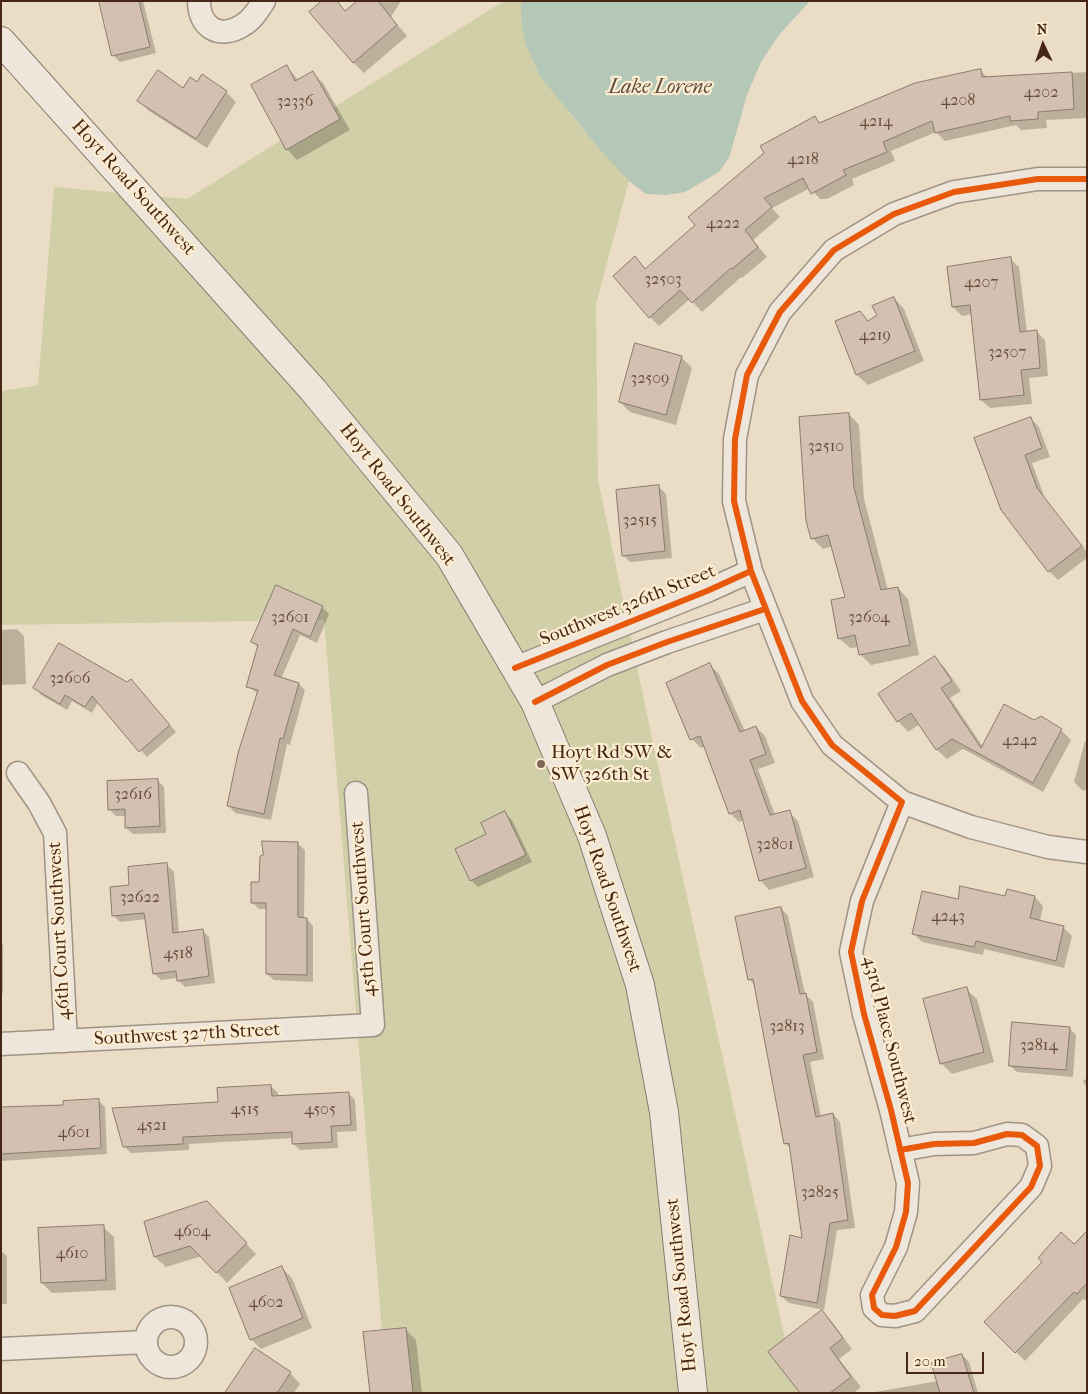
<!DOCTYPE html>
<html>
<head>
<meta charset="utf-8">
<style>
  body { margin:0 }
  #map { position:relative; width:1088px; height:1394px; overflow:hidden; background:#ebddc5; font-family:"IM FELL French Canon",serif }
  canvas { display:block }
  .frame { position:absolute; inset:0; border:2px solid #452617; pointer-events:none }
  .north { position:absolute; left:1018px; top:20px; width:50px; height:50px; -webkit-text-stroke:4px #fcecd0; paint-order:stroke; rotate:357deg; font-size:14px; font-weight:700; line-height:20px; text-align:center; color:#452617 }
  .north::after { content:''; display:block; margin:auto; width:18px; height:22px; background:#452617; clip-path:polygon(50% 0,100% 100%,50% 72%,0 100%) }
  .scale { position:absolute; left:906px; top:1352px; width:78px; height:22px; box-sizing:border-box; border:2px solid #452617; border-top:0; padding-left:6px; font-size:15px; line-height:18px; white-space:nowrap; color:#452617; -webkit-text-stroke:4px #fcecd0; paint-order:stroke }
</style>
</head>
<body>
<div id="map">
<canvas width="1088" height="1394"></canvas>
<div class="frame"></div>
<div class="north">N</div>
<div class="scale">20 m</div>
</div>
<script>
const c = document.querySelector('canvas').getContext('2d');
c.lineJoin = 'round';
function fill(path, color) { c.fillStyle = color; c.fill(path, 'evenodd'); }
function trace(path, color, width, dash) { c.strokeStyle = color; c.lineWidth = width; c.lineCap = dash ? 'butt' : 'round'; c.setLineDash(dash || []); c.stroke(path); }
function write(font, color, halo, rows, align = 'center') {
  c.font = font + ' "IM FELL French Canon",serif'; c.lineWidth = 4.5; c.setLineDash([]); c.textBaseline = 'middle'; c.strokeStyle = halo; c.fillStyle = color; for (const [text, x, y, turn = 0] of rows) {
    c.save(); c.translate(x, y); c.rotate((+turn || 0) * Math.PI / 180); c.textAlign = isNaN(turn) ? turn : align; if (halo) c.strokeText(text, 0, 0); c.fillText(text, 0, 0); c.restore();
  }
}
fill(new Path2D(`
  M504 1H522L569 113 629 181 596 304 598 480 655 752 797 1393H387L324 620 1 625V391L38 385 54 187 187 199Z`), '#d1cfa8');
fill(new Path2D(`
  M521 1H810L779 35 761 62 747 95 729 158 719 172 685 192 666 195 646 194 629 181 601 151 540 76 526 45 522 27Z`), '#b5c7b6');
fill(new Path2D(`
  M100 1H143L156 53 120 62 113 55Z
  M336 1 346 12 359 1H401L391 17 407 36 364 73 353 62Z
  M287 67 299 81 313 73 323 83 350 130 297 160 287 149Z
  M980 70 988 78 1087 72V118L1046 120 1047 128 1021 130 1016 125 945 141 936 132 891 151 895 161 852 179 854 185 827 199H820L810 188 772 208 780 217 753 240 767 257 742 278 741 277 702 312 690 299 659 326 650 317 635 258 646 270 815 118 821 124Z
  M197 83 226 92 236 102 207 148 149 111 139 101 184 90Z
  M1010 259 1019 267 1027 332 1036 331 1045 340 1048 376 1029 378 1032 404 990 408 981 400 972 314 962 316 953 307Z
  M894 298 904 309 924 361 868 385 857 375 837 322 860 313 869 322 879 315Z
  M681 357 692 368 676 425 630 412 620 402Z
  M849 414 859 425 864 499 888 590 898 588 908 599 919 655 871 665 860 654 859 647 850 648 839 638 847 598 833 546 823 549 812 538Z
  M1030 418 1039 427 1050 457 1032 463 1045 499 1087 552V558L1058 580 1049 571 1002 510Z
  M659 487 666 494 672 558 630 562 623 555Z
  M322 607 329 614 317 643 300 635 281 679 299 684 305 690 290 745 287 744 271 820 235 813 229 806 258 694 248 686 259 648 253 642Z
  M17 629 24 636 26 684 1 685V630Z
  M935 658 945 668 961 691 950 698 983 747 1034 721 1061 730 1071 740 1043 792 963 749 947 759 936 749 920 724 908 732 898 721 880 694Z
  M710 665 719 674 745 731 756 727 765 736 775 763 758 769 775 815 789 812 798 821 814 877 769 890 760 880 744 820 739 822 730 813 705 746 701 748 692 739Z
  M127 684 137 687 176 732 147 757 98 702 92 713 72 701 67 710 41 695 35 688Z
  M1085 741H1087V791L1082 790 1074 782Z
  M157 780 164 787 166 833 133 834 126 828V816H116L109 809Z
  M505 813 512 820 532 862 478 887 471 880 457 850 488 835Z
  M298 844 305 850 304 919H307L313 926V982L274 980 267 974V909H259L252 902 260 883Z
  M167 865 174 872 179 933 202 930 209 937 215 983 185 987 178 980V978L161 980 154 973 146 919 120 922 113 915Z
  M1035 897 1043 906 1040 921 1063 927 1072 936 1064 968 984 949 983 955 922 942 914 934 959 901Z
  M781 908 788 916 805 994 813 1002 824 1059 810 1062 821 1117 833 1114 840 1122 855 1228 837 1230 824 1310 789 1303 781 1296 804 1239 791 1149 785 1143 755 985 749 979Z
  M1 944 3 945V993H1Z
  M966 989 977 999 994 1062 952 1074 941 1063Z
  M1069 1028 1076 1035 1073 1077 1017 1072 1010 1066Z
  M1087 1078V1088L1083 1081Z
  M271 1086 278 1093V1097L349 1094 355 1100 357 1131 337 1132 338 1148 300 1150 294 1144 293 1138 189 1144V1150L131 1153 124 1146 219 1103Z
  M98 1100 105 1107 107 1154 1 1161V1108L64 1106Z
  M217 1213 256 1254 227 1283 202 1256 166 1267 155 1257Z
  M103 1227 114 1237 116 1290 52 1293 42 1283Z
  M1087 1233V1301L1083 1299 1025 1361 986 1322 1074 1246Z
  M1 1251 7 1256V1304H1Z
  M281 1267 292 1278 312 1328 261 1349 251 1339Z
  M822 1312 832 1322 852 1349 839 1359 861 1387 854 1393H801Z
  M405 1329 416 1340 422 1393H371Z
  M962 1355 969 1362 978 1393H870L938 1381Z
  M290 1373 300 1384 294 1393H226Z`), '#0003');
const building = new Path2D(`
  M99 1H139L150 47 112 56Z
  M322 1H337L345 11 357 1H378L397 25 353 63 309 12Z
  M287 65 295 81 313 71 340 119 286 150 251 85Z
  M981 69 982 77 1072 72 1074 109 1038 112V119L1010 121V116L935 133 932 121 883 142 887 152 843 170 846 175 811 194 803 178 764 198 772 207 745 230 758 247 732 269 731 268 692 303 680 290 649 318 613 276 635 256 645 269 695 225 688 217 764 153 760 146 815 116 819 123 915 83Z
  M158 70 183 88 190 77 197 82 202 74 227 91 196 139 137 101Z
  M1011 257 1020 332 1037 330 1040 368 1021 370 1024 395 980 400 970 305 952 307 947 267Z
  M894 297 915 351 856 375 835 321 860 311 868 321 877 315 872 306Z
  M635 343 682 356 666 415 619 402Z
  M849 413 854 488 881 590 898 587 910 645 859 655 855 635 838 639 831 600 845 597 828 535 811 539 806 521 799 417Z
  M1031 417 1042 448 1025 455 1037 488 1082 546 1048 572 1001 510 974 438Z
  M659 485 665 551 622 556 616 490Z
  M276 585 323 606 310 637 293 629 274 675 299 683 283 739 280 738 264 814 227 806 238 753 258 690 246 687 258 645 251 642Z
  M59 643 127 682 131 679 170 725 139 752 92 696 85 707 65 695 60 704 33 688Z
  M935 656 952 681 941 688 981 748 1004 704 1034 720 1041 716 1062 729 1033 783 952 739 936 750 911 713 897 722 878 694Z
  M710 663 740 732 756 726 766 754 750 760 770 815 790 810 806 868 759 881 740 810 729 814 700 736 690 740 666 683Z
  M158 779 160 826 125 828V809L108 810 107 781Z
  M505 811 526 855 470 881 455 849 486 834 481 823Z
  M262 841 298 842V917L307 918V975L266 974V903H251V882H259L260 856 263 855Z
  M167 863 173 933 203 929 209 976 177 981 176 971 153 974 144 913 112 916 110 887 129 885 128 867Z
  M960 886 1005 896 1007 889 1035 896 1030 918 1064 926 1056 961 976 941 974 947 912 934 922 891 958 899Z
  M781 907 800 994 806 993 817 1052 803 1055 816 1117 833 1113 848 1220 830 1223 817 1303 780 1296 790 1235 802 1238 789 1143 784 1144 753 979 748 980 735 917Z
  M967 987 984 1052 940 1064 923 999Z
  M1012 1022 1070 1027 1066 1070 1009 1066Z
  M271 1085 272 1096 349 1092 351 1125 331 1126 332 1142 292 1144V1132L183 1137V1144L123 1147 112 1108 218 1102 217 1088Z
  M99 1099 101 1148 1 1154V1107L63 1105V1101Z
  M207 1201 247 1243 216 1273 190 1246 154 1257 144 1222Z
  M104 1225 106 1280 41 1283 38 1228Z
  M1087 1231V1283L1077 1294 1074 1292 1015 1353 984 1322 1042 1262 1038 1258 1061 1232 1074 1244Z
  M282 1266 303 1318 250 1340 229 1288Z
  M822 1310 843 1338 830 1348 851 1377 830 1393H800L768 1352Z
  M406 1328 413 1393H370L363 1332Z
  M255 1348 291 1372 277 1393H225Z
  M962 1354 974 1393H940L931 1363Z`);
fill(building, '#d3c0b0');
trace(building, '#877b6e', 1);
const minor = new Path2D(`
  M199 1C199 28 220 40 243 25 252 20 258 10 264 1
  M515 668 707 591 751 571
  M535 702 607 665 667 642 765 609
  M18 773 39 803 55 833 66 1041
  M902 802 971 827 1048 847 1087 852
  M1 1044 373 1025 356 793
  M900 1150 934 1144 974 1143 1007 1134 1022 1135 1037 1146 1040 1166 1031 1187 915 1311 895 1316 882 1315 874 1308 872 1295 896 1247 906 1212 908 1183 891 1110 864 1014 851 952 862 901 902 802 832 745 802 701 751 571 734 501 735 439 747 375 780 312 834 250 894 214 954 192 1038 179H1087
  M146 1342a25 25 0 1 1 50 0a25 25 0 1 1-50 0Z
  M1 1349 146 1342`);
const secondary = new Path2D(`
  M1 41 313 390 449 555 535 702 592 836 640 985 664 1112 693 1393`);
trace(minor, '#9f9385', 25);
trace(secondary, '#877b6e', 30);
trace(minor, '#eee6da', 22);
trace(secondary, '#eee6da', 28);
trace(new Path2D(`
  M515 668 707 591 751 571
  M535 702 607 665 667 642 765 609
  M900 1150 934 1144 974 1143 1007 1134 1022 1135 1037 1146 1040 1166 1031 1187 915 1311 895 1316 882 1315 874 1308 872 1295 896 1247 906 1212 908 1183 891 1110 864 1014 851 952 862 901 902 802 832 745 802 701 751 571 734 501 735 439 747 375 780 312 834 250 894 214 954 192 1038 179H1087`), '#e8590c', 6);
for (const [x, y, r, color] of [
  [541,764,5,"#7f6654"]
]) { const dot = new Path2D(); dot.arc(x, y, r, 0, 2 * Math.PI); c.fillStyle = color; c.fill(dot); trace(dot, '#fcecd0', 2); }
write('16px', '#684c3d', null, [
  ["4202",1041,93],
  ["4208",958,101],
  ["32336",295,102],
  ["4214",876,122],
  ["4218",803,160],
  ["4222",723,224],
  ["32503",663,280],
  ["4207",981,283],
  ["4219",875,336],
  ["32507",1007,353],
  ["32509",650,379],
  ["32510",826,447],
  ["32515",640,521],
  ["32601",290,618],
  ["32604",869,618],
  ["32606",70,679],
  ["4242",1020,741],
  ["32616",133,795],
  ["32801",775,845],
  ["32622",140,898],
  ["4243",948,917],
  ["4518",178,954],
  ["32813",787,1027],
  ["32814",1039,1046],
  ["4515",245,1110],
  ["4505",320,1110],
  ["4521",152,1126],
  ["4601",74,1133],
  ["32825",820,1193],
  ["4604",192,1232],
  ["4610",72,1254],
  ["4602",266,1303]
]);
write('19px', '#452617', '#fcecd0', [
  ["Hoyt Road Southwest",133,188,48],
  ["Hoyt Road Southwest",397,495,52],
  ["Southwest 326th Street",628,606,-22],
  ["Hoyt Road Southwest",607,889,71],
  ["45th Court Southwest",364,909,-94],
  ["46th Court Southwest",60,931,-93],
  ["Southwest 327th Street",187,1035,-3],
  ["43rd Place Southwest",889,1040,76],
  ["Hoyt Road Southwest",682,1285,-96]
]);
write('19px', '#452617', '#fcecd0', [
  ["Hoyt Rd SW &",551,753],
  ["SW 326th St",551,775]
], 'left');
write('italic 20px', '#5b4c3d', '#fcecd0', [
  ["Lake Lorene",660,88]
]);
</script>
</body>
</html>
